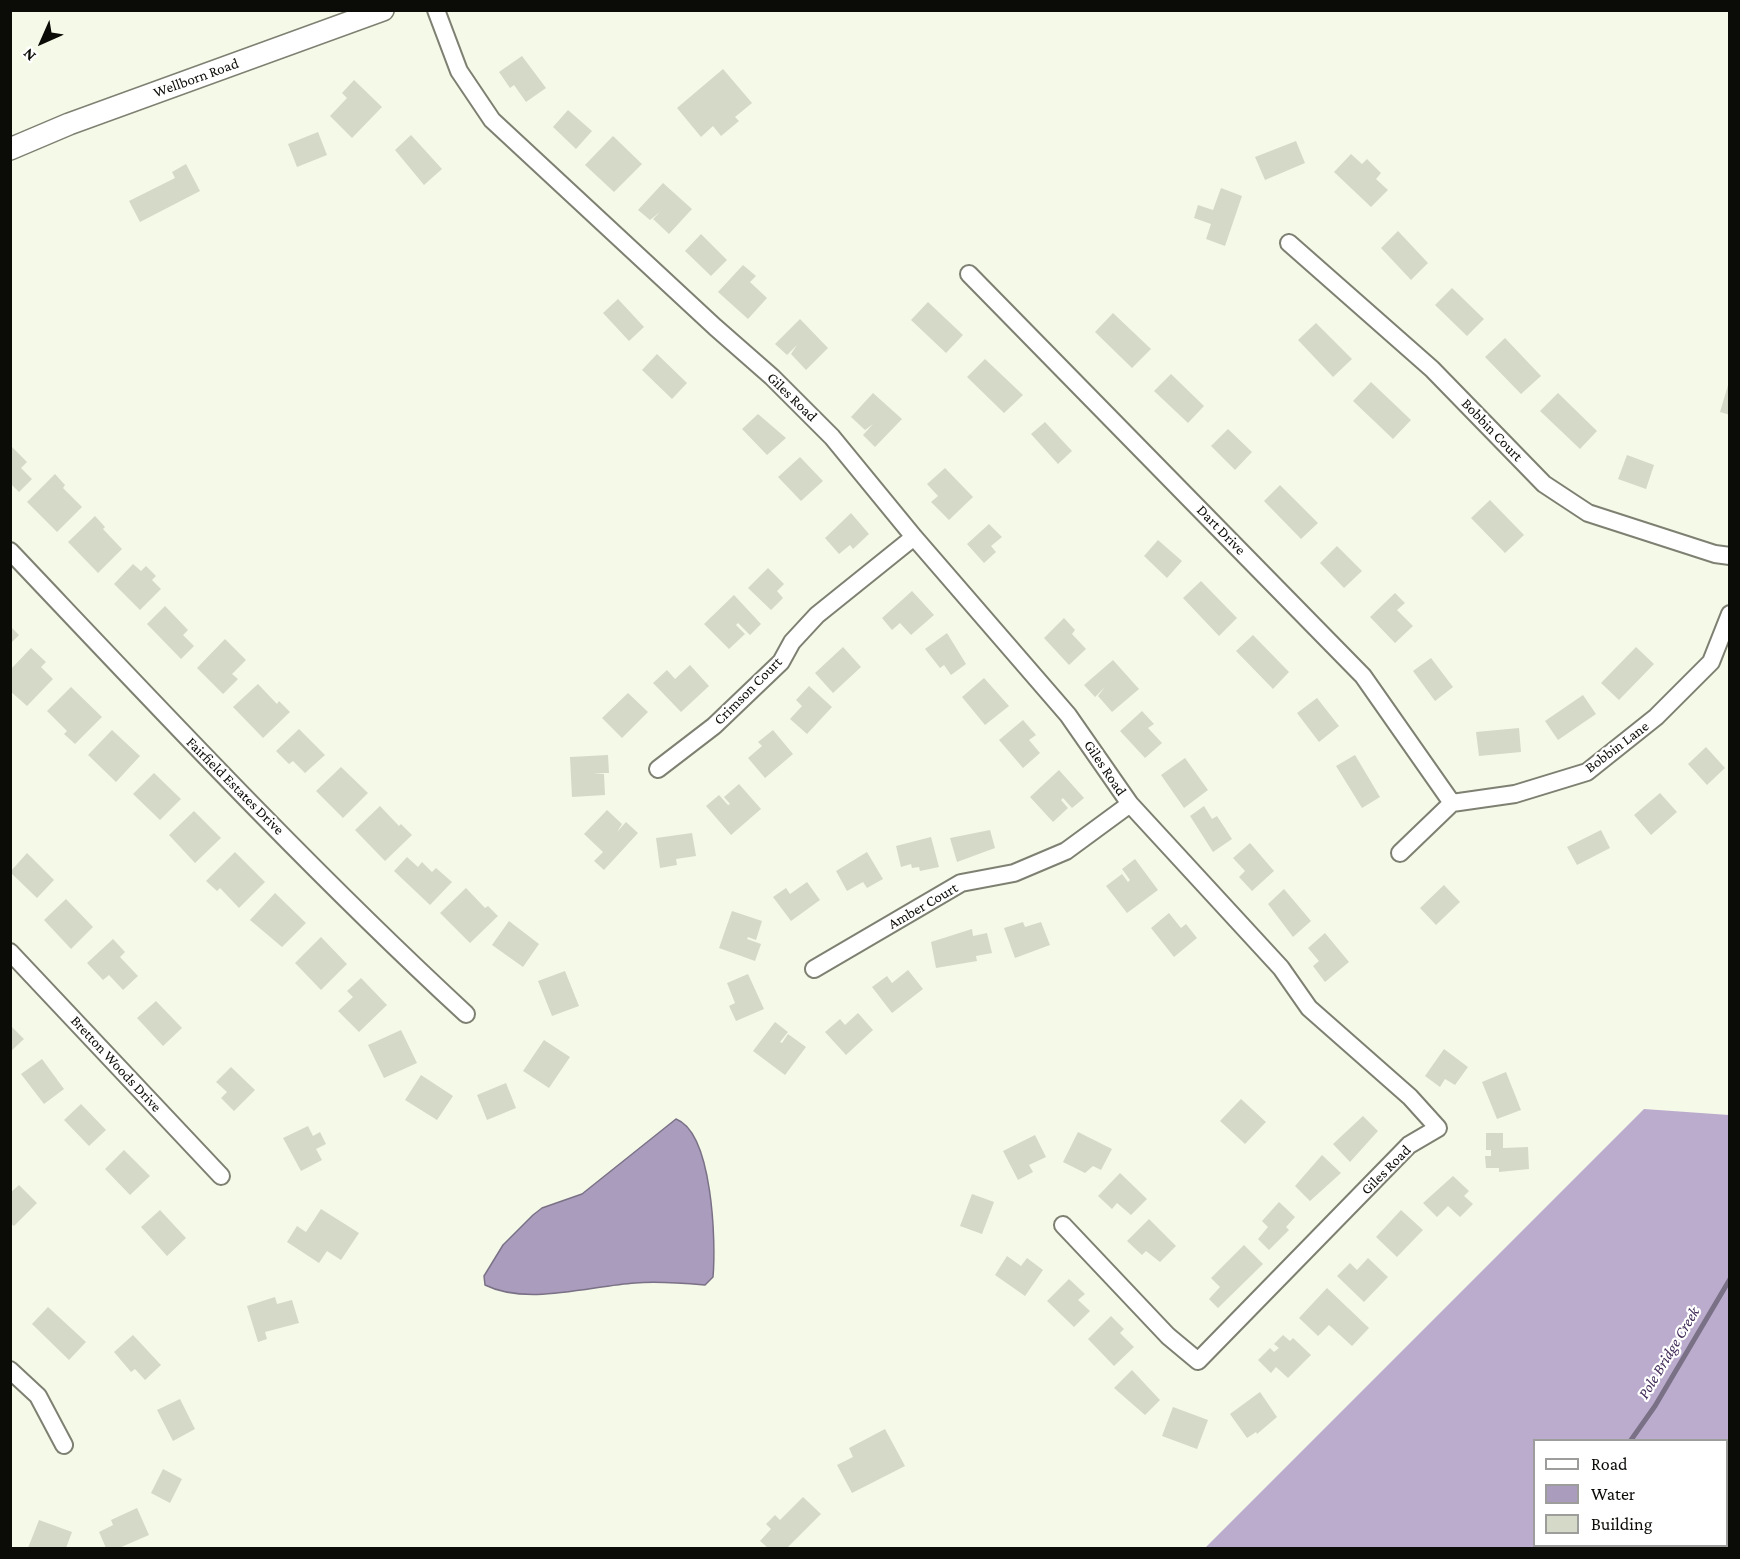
<!DOCTYPE html>
<html>
<head>
<meta charset="utf-8">
<style>
  body { margin:0 }
  #map { position:relative; width:1740px; height:1559px; overflow:hidden; background:#f5f9e8; font-family:"Crimson Pro",serif }
  canvas { display:block }
  .frame { position:absolute; inset:0; border:12px solid #0b0c07; pointer-events:none }
  .legend { position:absolute; left:1533px; top:1439px; width:195px; height:108px; box-sizing:border-box; background:#fff; border:2px solid #9d9e9c; margin:0; padding:8px 10px; list-style:none; font-size:18px; color:#0b0c07 }
  .legend li { display:flex; align-items:center; gap:12px; height:30px }
  .legend b { width:30px; border:2px solid #9d9e9c }
  .north { position:absolute; left:12px; top:12px; width:60px; height:60px; -webkit-text-stroke:4px #fff; paint-order:stroke; rotate:225deg; font-size:16px; font-weight:700; line-height:24px; text-align:center; color:#0b0c07 }
  .north::after { content:''; display:block; margin:auto; width:21px; height:27px; background:#0b0c07; clip-path:polygon(50% 0,100% 100%,50% 72%,0 100%) }
</style>
</head>
<body>
<div id="map">
<canvas width="1740" height="1559"></canvas>
<div class="frame"></div>
<ul class="legend">
<li><b style="height:8px;background:#fff"></b>Road</li>
<li><b style="height:16px;background:#aa9cbd"></b>Water</li>
<li><b style="height:16px;background:#d5d9c8"></b>Building</li>
</ul>
<div class="north">N</div>
</div>
<script>
const c = document.querySelector('canvas').getContext('2d');
c.lineJoin = 'round';
function fill(path, color) { c.fillStyle = color; c.fill(path, 'evenodd'); }
function trace(path, color, width, dash) { c.strokeStyle = color; c.lineWidth = width; c.lineCap = dash ? 'butt' : 'round'; c.setLineDash(dash || []); c.stroke(path); }
function write(font, color, halo, rows, align = 'center') {
  c.font = font + ' "Crimson Pro",serif'; c.lineWidth = 4.5; c.setLineDash([]); c.textBaseline = 'middle'; c.strokeStyle = halo; c.fillStyle = color; for (const [text, x, y, turn = 0] of rows) {
    c.save(); c.translate(x, y); c.rotate((+turn || 0) * Math.PI / 180); c.textAlign = isNaN(turn) ? turn : align; if (halo) c.strokeText(text, 0, 0); c.fillText(text, 0, 0); c.restore();
  }
}
fill(new Path2D(`
  M1644 1109 1729 1115V1548H1205ZM1534 1440H1726V1546H1534Z`), '#bbacce');
const water = new Path2D(`
  M676 1119C713 1133 716 1243 713 1277L705 1285C682 1283 658 1281 635 1283 590 1286 527 1306 485 1285L484 1276 503 1245 533 1215 542 1208 582 1194Z`);
fill(water, '#aa9cbd');
trace(water, '#7a7186', 1.5);
trace(new Path2D(`
  M1631 1440 1655 1406 1730 1279
  M1561 1548 1562 1546`), '#7a7186', 5);
fill(new Path2D(`
  M522 56 546 88 526 102 514 85 510 88 499 72Z
  M723 69 752 103 735 117 739 121 721 136 713 126 701 137 677 108Z
  M354 80 382 107 352 138 330 116 347 98 342 93Z
  M568 110 592 131 576 149 553 127Z
  M318 132 327 155 297 167 288 144Z
  M411 135 442 169 424 185 395 150Z
  M613 136 642 164 614 192 585 165Z
  M1296 141 1305 163 1265 180 1255 157Z
  M1351 154 1362 164 1367 159 1381 173 1376 179 1388 190 1371 207 1334 172Z
  M186 164 200 191 140 222 129 201 175 178 172 172Z
  M663 183 692 209 669 234 653 219 660 212 650 220 638 210Z
  M1221 188 1242 196 1225 246 1206 239 1211 224 1194 218 1198 205 1213 210Z
  M1398 231 1428 263 1411 280 1381 248Z
  M701 234 727 260 711 276 685 251Z
  M743 265 756 276 750 282 767 298 748 319 718 292Z
  M1452 288 1484 319 1467 336 1435 305Z
  M618 299 644 327 629 341 603 313Z
  M928 302 963 335 946 353 911 320Z
  M1113 313 1151 349 1132 368 1095 332Z
  M800 319 828 348 806 370 791 354 797 345 787 355 775 344Z
  M1316 323 1352 359 1333 377 1298 340Z
  M1505 338 1541 376 1521 394 1485 357Z
  M657 354 687 383 672 399 642 370Z
  M985 359 1023 395 1004 413 967 377Z
  M1171 374 1204 406 1188 423 1154 391Z
  M1371 382 1411 420 1393 439 1353 401Z
  M1729 382H1730V415L1720 412Z
  M873 393 902 419 875 447 863 435 873 424 865 430 851 417Z
  M1558 393 1597 431 1580 449 1540 411Z
  M758 414 786 438 767 455 742 429Z
  M1045 422 1072 451 1058 464 1031 434Z
  M1228 429 1252 452 1235 470 1211 446Z
  M10 445 27 462 21 468 32 479 19 492 10 483Z
  M1627 455 1654 465 1646 489 1618 479Z
  M800 457 823 481 801 501 778 477Z
  M945 468 973 497 949 520 931 502 938 496 927 484Z
  M55 474 65 485 63 488 82 507 57 532 27 502Z
  M1280 485 1318 523 1301 539 1264 501Z
  M1490 500 1524 535 1505 553 1471 518Z
  M851 513 869 534 853 549 850 545 839 554 825 538Z
  M95 516 105 527 103 529 122 549 98 573 68 542Z
  M989 524 1002 537 991 546 996 552 984 563 967 544Z
  M1158 540 1182 561 1167 578 1144 556Z
  M1337 546 1362 571 1344 588 1320 563Z
  M133 564 141 571 146 566 156 576 152 580 161 589 140 610 114 584Z
  M768 568 784 584 777 591 783 598 771 610 748 588Z
  M1201 581 1237 618 1219 636 1183 598Z
  M912 591 934 615 911 635 900 623 892 630 882 618Z
  M1395 593 1405 603 1397 610 1413 626 1395 643 1370 617Z
  M734 595 761 624 750 635 738 623 736 625 745 634 729 649 704 624Z
  M165 606 188 630 183 635 194 646 181 659 147 624Z
  M1064 618 1075 630 1072 634 1086 649 1069 665 1044 638Z
  M10 626 19 635 10 644Z
  M947 633 966 664 951 675 944 665 940 668 925 649Z
  M1253 635 1289 672 1273 689 1236 651Z
  M225 639 246 660 232 674 238 679 223 694 197 668Z
  M843 647 861 667 833 693 815 673Z
  M1636 647 1654 664 1619 700 1601 683Z
  M31 648 46 662 41 667 53 679 27 706 10 691V670Z
  M1431 658 1453 687 1435 701 1413 671Z
  M1113 660 1139 689 1112 712 1098 696 1105 687 1095 697 1084 685Z
  M690 665 709 686 681 712 653 683 667 670 675 679Z
  M984 678 1009 706 985 725 962 697Z
  M258 684 277 704 279 701 290 712 263 738 233 707Z
  M809 686 832 707 807 734 790 719 802 706 796 700Z
  M71 687 102 717 75 744 64 734 67 731 47 711Z
  M628 693 648 712 622 738 602 718Z
  M1583 695 1596 714 1558 740 1545 721Z
  M1317 698 1339 726 1319 742 1297 713Z
  M1142 711 1154 724 1148 728 1162 743 1145 758 1120 731Z
  M1023 720 1036 735 1029 740 1040 753 1023 768 999 740Z
  M1519 728 1521 752 1479 756 1476 732Z
  M299 729 325 755 305 773 293 761 289 764 276 751Z
  M112 730 140 756 116 782 88 755Z
  M773 730 793 754 765 778 748 758 762 746 758 742Z
  M1706 747 1725 768 1707 785 1688 764Z
  M608 755 609 773H593L604 774 605 795 572 797 570 757Z
  M1355 755 1380 797 1362 808 1336 766Z
  M1185 758 1208 790 1184 808 1161 775Z
  M341 767 368 793 343 818 316 791Z
  M1059 770 1084 798 1072 808 1063 798 1061 800 1068 808 1053 822 1030 797Z
  M154 773 181 799 160 820 133 794Z
  M739 784 761 809 731 835 706 806 719 795 728 805 730 804 724 797Z
  M1660 793 1677 812 1651 835 1634 815Z
  M380 806 399 826 401 824 412 835 385 861 355 830Z
  M1204 806 1212 819 1217 816 1232 839 1213 852 1190 816Z
  M607 810 622 824 617 832 626 822 638 833 604 870 594 861 603 852 584 834Z
  M194 811 221 838 195 863 169 835Z
  M990 830 995 848 957 862 950 838Z
  M1601 830 1610 848 1577 865 1567 847Z
  M692 833 696 856 676 859 677 865 660 868 656 838Z
  M931 837 939 867 920 871 919 867 912 868 911 864 901 867 896 846Z
  M1250 843 1274 871 1252 891 1239 877 1245 871 1233 858Z
  M235 852 265 882 239 908 220 888 217 891 206 881Z
  M867 852 883 879 867 888 863 882 847 891 836 871Z
  M27 853 54 880 37 898 10 872Z
  M407 857 418 867 422 862 432 872 436 868 452 882 430 905 394 871Z
  M1135 859 1158 890 1127 913 1106 886 1122 874 1128 882 1130 880 1122 869Z
  M807 882 820 900 791 921 773 897 786 888 790 894Z
  M1444 885 1460 902 1436 925 1420 908Z
  M466 888 485 908 488 906 498 916 470 943 440 913Z
  M1284 889 1311 921 1293 937 1268 904Z
  M275 893 306 923 282 947 250 920Z
  M66 899 93 927 71 949 44 920Z
  M732 911 762 921 756 940 748 937 747 939 761 944 755 961 719 948Z
  M1169 913 1181 928 1186 924 1197 938 1174 957 1151 928Z
  M509 921 539 944 523 967 492 945Z
  M1023 922 1025 927 1041 922 1050 945 1015 958 1004 928Z
  M972 929 973 936 987 933 992 953 976 956 977 961 936 968 931 942Z
  M1325 933 1349 962 1325 982 1313 966 1319 961 1308 948Z
  M321 937 347 964 321 990 295 963Z
  M113 939 125 952 120 957 138 976 123 990 109 975 103 980 87 963Z
  M908 970 923 989 892 1013 872 987 887 976 892 983Z
  M565 971 579 1006 552 1016 538 981Z
  M748 974 764 1009 736 1021 729 1006 735 1003 727 983Z
  M361 978 387 1005 359 1032 338 1011 353 997 347 991Z
  M156 1001 182 1028 163 1046 137 1018Z
  M858 1013 873 1030 846 1055 825 1032 840 1019 845 1025Z
  M775 1022 788 1032 780 1042 782 1043 788 1034 806 1047 785 1075 753 1051Z
  M10 1025 24 1039 10 1052Z
  M401 1030 417 1063 384 1078 368 1045Z
  M544 1040 570 1057 549 1088 523 1071Z
  M1444 1049 1468 1067 1455 1085 1445 1079 1440 1087 1425 1076Z
  M42 1059 64 1089 44 1104 21 1074Z
  M231 1067 255 1090 234 1111 221 1098 227 1092 216 1082Z
  M1506 1072 1521 1110 1497 1119 1482 1082Z
  M421 1075 453 1096 437 1120 405 1100Z
  M506 1083 516 1108 487 1120 477 1095Z
  M1241 1099 1266 1122 1245 1144 1220 1121Z
  M81 1104 106 1130 89 1146 64 1120Z
  M1363 1116 1378 1131 1350 1162 1333 1144Z
  M308 1126 313 1136 320 1132 326 1144 316 1149 322 1160 301 1171 283 1138Z
  M1078 1132 1112 1149 1101 1170 1093 1166 1085 1173 1063 1162Z
  M1486 1133H1503V1148L1528 1147 1529 1169 1499 1172V1168H1486L1485 1156H1491V1150H1486Z
  M1035 1135 1046 1157 1029 1165 1033 1172 1018 1180 1003 1151Z
  M124 1150 150 1176 130 1195 105 1169Z
  M1322 1155 1341 1173 1310 1201 1295 1186Z
  M1120 1173 1147 1199 1131 1215 1117 1203 1112 1209 1098 1196Z
  M1453 1176 1469 1191 1464 1196 1473 1204 1460 1217 1448 1206 1437 1217 1423 1203Z
  M19 1185 37 1203 14 1226 10 1223V1193Z
  M972 1194 994 1202 982 1234 960 1226Z
  M1279 1202 1295 1217 1286 1227 1289 1230 1269 1250 1258 1239 1268 1227 1262 1221Z
  M321 1209 359 1233 341 1260 327 1251 319 1263 287 1242 297 1226 306 1232Z
  M160 1210 186 1238 167 1256 141 1227Z
  M1401 1210 1423 1230 1397 1257 1376 1237Z
  M1149 1219 1176 1246 1160 1262 1146 1251 1142 1255 1127 1241Z
  M1244 1245 1263 1264 1218 1308 1209 1299 1220 1287 1211 1278Z
  M1007 1256 1021 1266 1027 1258 1043 1270 1025 1296 995 1275Z
  M1368 1258 1388 1277 1364 1302 1337 1276 1350 1263 1357 1270Z
  M1069 1279 1085 1294 1078 1300 1090 1311 1074 1327 1047 1301Z
  M1327 1288 1369 1328 1352 1346 1329 1325 1318 1336 1299 1318Z
  M275 1297 277 1304 292 1300 299 1323 265 1332 267 1339 258 1342 247 1306Z
  M48 1307 86 1342 69 1360 32 1324Z
  M1111 1316 1124 1329 1120 1333 1134 1347 1114 1366 1088 1339Z
  M133 1335 161 1365 145 1380 135 1369 131 1372 114 1352Z
  M1283 1335 1290 1341 1293 1338 1311 1355 1288 1378 1276 1367 1271 1373 1258 1360 1270 1348 1274 1352 1279 1348 1274 1344Z
  M1132 1370 1160 1400 1145 1415 1114 1388Z
  M1260 1392 1277 1417 1257 1434 1256 1432 1247 1438 1230 1414Z
  M180 1399 195 1429 173 1441 157 1410Z
  M1173 1407 1208 1420 1197 1449 1162 1436Z
  M885 1429 905 1466 852 1493 837 1465 853 1457 849 1448Z
  M163 1469 182 1479 170 1503 151 1493Z
  M803 1497 821 1514 787 1548H768L760 1541 771 1529 766 1524 775 1515 780 1520Z
  M137 1508 149 1535 119 1548H106L99 1532 113 1525 111 1520Z
  M39 1520 72 1532 66 1548H28Z`), '#d5d9c8');
const minor = new Path2D(`
  M436 10 459 71 492 120 715 327 772 377 832 437 914 537 1068 715 1130 804 1281 968 1309 1008 1410 1097 1438 1128 1409 1145 1198 1361 1168 1336 1063 1225
  M1289 243 1432 369 1544 484 1588 513 1715 554 1730 556
  M969 274 1363 676 1452 803
  M10 551C159 708 307 867 466 1014
  M658 769 714 726 781 662 792 642 817 615 914 537
  M1400 853 1452 803 1515 794 1587 772 1656 717 1711 662 1730 614
  M10 952 221 1176
  M814 969 961 883 1014 873 1066 851 1130 804
  M10 1370 38 1396 64 1445`);
const tertiary = new Path2D(`
  M10 149 69 124 383 10`);
trace(minor, '#7e8172', 20);
trace(tertiary, '#7e8172', 24);
trace(minor, '#fff', 16);
trace(tertiary, '#fff', 21);
write('15px', '#0b0c07', '#fff', [
  ["Wellborn Road",196,78,-20],
  ["Giles Road",792,397,44],
  ["Bobbin Court",1492,430,46],
  ["Dart Drive",1221,530,46],
  ["Crimson Court",748,691,-45],
  ["Bobbin Lane",1617,747,-37],
  ["Giles Road",1105,768,56],
  ["Fairfield Estates Drive",235,786,45],
  ["Amber Court",923,906,-30],
  ["Bretton Woods Drive",116,1064,47],
  ["Giles Road",1386,1170,-45]
]);
write('italic 16px', '#402a57', '#fff', [
  ["Pole Bridge Creek",1669,1353,-59]
]);
</script>
</body>
</html>
